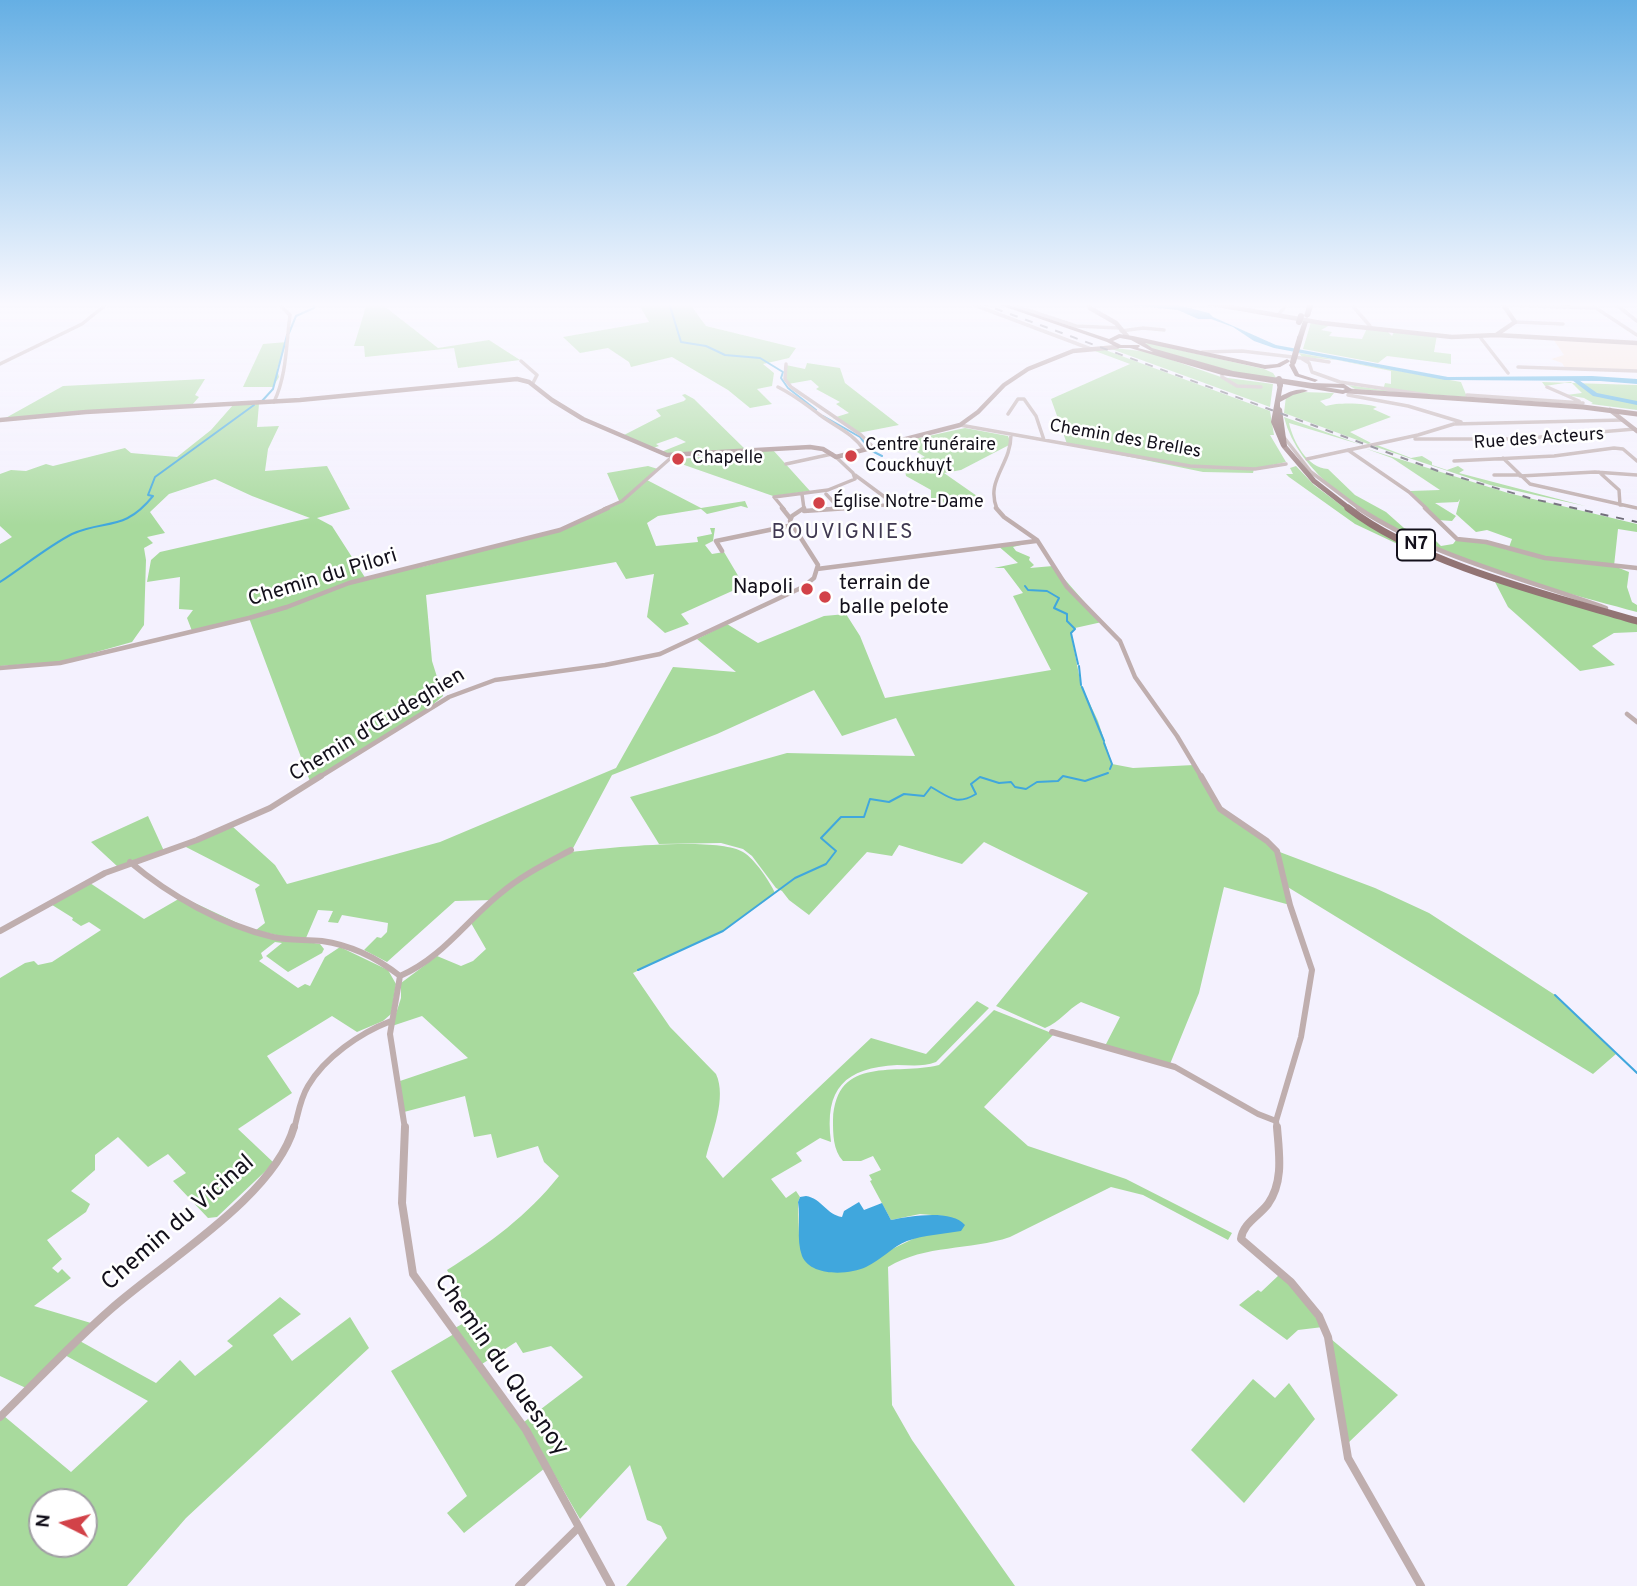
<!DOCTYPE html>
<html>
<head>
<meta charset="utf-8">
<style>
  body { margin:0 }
  #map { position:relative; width:1637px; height:1586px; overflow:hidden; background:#f4f1fe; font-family:Overpass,sans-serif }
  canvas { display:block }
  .north { position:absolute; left:28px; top:1488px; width:70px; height:70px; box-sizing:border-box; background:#fff; border:2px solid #a19fa4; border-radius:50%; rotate:276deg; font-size:19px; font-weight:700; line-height:28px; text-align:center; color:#13101b }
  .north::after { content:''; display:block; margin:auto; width:24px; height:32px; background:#d24248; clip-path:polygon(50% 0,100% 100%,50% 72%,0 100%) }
</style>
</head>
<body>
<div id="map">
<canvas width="1637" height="1586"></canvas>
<div class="north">N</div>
</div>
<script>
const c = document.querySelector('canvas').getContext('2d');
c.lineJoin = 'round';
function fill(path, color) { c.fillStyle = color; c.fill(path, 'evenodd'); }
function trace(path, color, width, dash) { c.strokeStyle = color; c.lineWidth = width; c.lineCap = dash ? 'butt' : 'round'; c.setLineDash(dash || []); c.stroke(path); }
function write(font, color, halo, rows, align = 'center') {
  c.font = font + ' Overpass,sans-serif'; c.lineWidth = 5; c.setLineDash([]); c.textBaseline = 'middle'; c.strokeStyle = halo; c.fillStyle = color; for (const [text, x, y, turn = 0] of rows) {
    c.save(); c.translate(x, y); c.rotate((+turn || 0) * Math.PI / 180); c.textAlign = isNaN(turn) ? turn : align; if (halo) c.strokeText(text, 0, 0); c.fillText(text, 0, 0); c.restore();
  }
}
fill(new Path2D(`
  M1553 339 1637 343V371L1565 368 1562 363 1551 359 1564 355Z`), '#fae5d7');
fill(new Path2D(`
  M367 303H380L438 348 489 340 520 360 458 368 454 348 365 357 364 346H354Z
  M638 303H689L706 326 796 348 789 358 763 364 774 373 772 386 757 389 772 404 750 408 728 390 672 357 631 367 629 362 608 348 580 353 563 337 649 322Z
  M1311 322 1332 324 1321 330 1332 332 1329 336 1362 339 1368 326 1384 328 1392 336 1394 332 1437 335 1434 352 1451 354V364L1387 356 1378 363 1303 349Z
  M287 342 277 369 279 377 273 387H243L263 344Z
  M1148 343 1264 369 1273 373 1277 379 1235 372 1146 347 1144 344Z
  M1106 347 1149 352 1221 377 1273 384 1270 407Z
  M1100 348 1270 411 1274 435H1270L1286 462 1254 469 1253 473 1203 472 1067 444 1051 399 1130 364 1095 351Z
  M1299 353 1461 382 1467 397 1355 389 1348 385 1383 390 1385 383 1391 384V371L1337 360 1302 357Z
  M807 363 840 368 845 383 899 425 858 433 833 418 849 413 836 404 840 402 816 389 819 387 811 380 788 384 786 379V365L805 369Z
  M205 379 195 395 199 397 192 405 2 420 63 386Z
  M1542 382 1637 385V410L1591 404 1593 403 1584 398 1566 395 1582 393 1571 382 1545 386Z
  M1302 392 1334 393 1330 398 1320 401 1326 406C1338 402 1367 403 1377 407L1373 409 1391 417 1350 432 1371 443 1368 444 1284 413 1286 396Z
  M685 394 694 399 746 450 674 455 661 452 686 442 676 437 656 444 659 446 653 448 624 435 661 416 656 410 684 401 686 399 682 395Z
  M259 404 257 427 279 426 268 449 265 471 327 466 350 509 317 518 332 526 366 579 425 566 560 530 620 503 607 473 648 466 658 469 647 480 701 508 745 501 748 508 741 506 707 514 701 509 658 516 647 523 656 546 698 542 697 537 712 534 710 528H715L713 541 705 545 712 554 724 552 743 584 741 587 681 614 689 624 665 633 647 617 654 574 626 579 616 562 426 595 432 661 443 696 419 716 311 784 249 618 192 631 187 618 193 610 179 609 180 577 147 582 151 560 160 552 310 518 252 496 215 479 169 494 150 512 165 533 147 537 153 543 144 548 146 560 144 625 132 642 61 662 0 666V544L12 537 0 526V474L11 470 26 471 46 464 53 466 125 448 131 453 177 457 211 430 233 405Z
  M1284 417 1362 445 1289 423C1293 441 1307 468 1328 469L1355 495 1386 512 1404 528 1435 540 1441 546 1453 544 1457 539H1476L1508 550 1512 539 1487 530 1476 532 1456 514 1460 499 1458 502 1435 503 1456 516 1452 521 1438 520 1410 491 1440 490 1392 458 1364 448 1508 493 1637 524V532L1618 529 1614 566 1629 572 1627 587 1632 602 1637 605V612C1538 585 1312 530 1284 417Z
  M965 428 1008 436 1011 444 961 470 944 473 977 496 939 504 931 499V490L906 476 904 463 925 457 901 442Z
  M1377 445 1411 458 1422 456 1432 462V465L1447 470 1458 466 1464 470 1459 473 1585 506 1490 485 1373 446Z
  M773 450 810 491 773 496 670 460Z
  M1296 466 1314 485 1353 514 1450 562 1637 622V632L1614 633 1592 646 1615 665 1580 671 1508 607 1495 582 1406 548 1355 524 1289 477 1286 474H1293L1290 468Z
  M1020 543 1021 545 1013 547 1016 551 1030 557 1029 560 1034 565 1030 568 1053 566 1102 622 1075 628 1071 634 1081 685 1098 721 1112 764 1133 768 1194 765 1217 804 1277 851 1375 888 1429 913 1555 995 1616 1054 1593 1074 1286 886 1290 905 1224 887 1199 993 1170 1064 1105 1046 1120 1017 1081 1002C1067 1010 1060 1022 1045 1028L996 1006 1088 893 984 842 962 864 899 845 892 856 867 852 809 915 789 900 782 891 776 888 752 856 743 849 721 843 659 844 630 797 787 753 915 756 896 718 842 736 814 690 717 734 612 775 571 852C604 848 718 836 743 852 755 859 770 882 775 893L723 931 633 973 670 1027 716 1074C727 1098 712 1133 706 1157L723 1178 871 1038 926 1054 977 1001 989 1008 936 1062C923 1067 910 1065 897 1065 845 1068 824 1088 831 1142L820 1138 796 1153 802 1161 771 1179 786 1198 796 1191 800 1197 798 1202 799 1235 892 1249 915 1238 944 1216 920 1214 891 1220 870 1181 872 1180 869 1175 881 1170 873 1156 861 1161H843C833 1150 833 1134 833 1120 836 1054 896 1076 939 1065L994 1010 1054 1034 984 1107 1028 1146 1126 1179 1232 1233 1228 1240 1143 1195 1111 1187 1010 1237C969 1251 926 1244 888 1267L892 1405 912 1440 1015 1586H626L667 1538 661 1526 647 1520 630 1465 580 1519 524 1422 583 1377 551 1346 523 1353 516 1342 482 1364 455 1328 473 1318 447 1270C490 1243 527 1216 559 1176L544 1162 538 1146 497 1158 491 1134 474 1137 465 1096 404 1112 400 1081 468 1058 422 1016 392 1026 401 998V983L437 956 461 966 473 961 486 949 471 923 493 900 455 901 387 962 364 950 377 937 381 938 387 932 388 923 342 915 338 923 328 922 333 911 318 910 306 938H288L256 930 265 923 255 889 260 885 184 846 233 827 275 865 287 884 440 842 616 768 673 667 736 672 697 639 727 624 758 643 824 616 846 614 860 636 885 698 1051 670 1013 596 1023 593 1004 568H994L1018 563 997 545Z
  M148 816 164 851 118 867 91 842Z
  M87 881 144 919 182 897 261 934 320 944 324 949 322 953 288 972 266 956 282 943 275 942 261 953 263 958 259 961 298 988 305 984 310 986 325 957 340 947 388 970 396 984 391 1014 383 1021 357 1032 332 1016 267 1056 292 1093 238 1129 274 1163 217 1217 208 1218 173 1181 186 1173 168 1154 148 1167 118 1137 95 1155V1170L71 1191 90 1204 86 1212 47 1240 62 1259 52 1268 58 1273 62 1269 71 1278 34 1306 91 1323 26 1388 0 1376V978L25 963 34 961 38 965 52 962 101 930 89 922 81 926 72 920 73 918 49 903Z
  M1279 1275 1295 1290 1323 1327 1298 1330 1287 1340 1239 1305 1258 1290 1261 1292Z
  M280 1297 301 1314 273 1335 292 1361 350 1317 369 1348 186 1518 127 1586H0V1419L4 1416 71 1472 148 1401 63 1354 78 1340 156 1383 180 1360 195 1376 233 1346 227 1341ZM42 1502H84V1544H42Z
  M454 1334 520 1426 545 1468 464 1533 447 1513 467 1496 391 1371Z
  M1331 1339 1398 1395 1347 1444Z
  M1253 1379 1275 1398 1289 1383 1315 1419 1244 1503 1191 1450Z`), '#a8da9d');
fill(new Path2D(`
  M1108 303H1170L1209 313 1213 317 1276 345 1448 377 1592 376 1637 379V384L1600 381 1445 380 1274 348 1254 341 1233 327 1211 319H1198L1178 310Z
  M806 1196C821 1198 827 1215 842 1217L844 1211 859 1202 864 1210 882 1203 891 1220C910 1216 952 1209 965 1225L961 1231C943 1234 924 1235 907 1241 892 1247 881 1260 866 1267 849 1275 811 1277 802 1256 796 1239 801 1220 798 1202L800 1197Z`), '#40a7dd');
trace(new Path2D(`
  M669 303 681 342 706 346 725 355 760 358 783 372 781 378 788 388 816 410
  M289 333 296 316 314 308V303
  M262 401 273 389 287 335
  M823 416 860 437 867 446
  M870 450 882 456
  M0 582C23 567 47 547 72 534 106 519 124 532 153 496L148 495 155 477 254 405
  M1025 586 1028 590 1047 591 1059 598 1054 608 1067 614V621L1075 629 1071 633 1078 664
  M1079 666 1081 685
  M1082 687 1104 741
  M1104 743 1112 764 1110 769
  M638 970 723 931 795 878 826 864 836 851 821 838 841 817H864L870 799 889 802 904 794 924 796 931 787C949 797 956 806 976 794L971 784 980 777 999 783 1011 782 1015 787 1026 789 1037 782 1058 781 1063 776 1085 781 1108 773
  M1555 995 1637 1073`), '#40a7dd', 2);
fill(new Path2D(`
  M1572 378H1576L1597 393 1637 401V405L1593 396 1572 380Z`), '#40a7dd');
trace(new Path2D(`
  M902 303H910
  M969 303 1091 349
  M1006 303 1076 326 1120 328
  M1350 303 1370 326
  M1594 303 1596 308 1637 335
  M1614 303 1637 321
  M1504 305 1596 308
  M1279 314 1288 303
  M1515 322 1563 324
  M1121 331 1143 328 1164 330
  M1480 337 1508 373
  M1202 352 1242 351 1301 358 1309 363 1312 372 1340 382 1427 395
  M1304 358 1329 362
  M521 361 537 375 533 383
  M0 364 82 324 108 303
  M786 364 785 379 791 387 861 435 873 447
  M1518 367 1637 371
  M1222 373V377L1237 386 1261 387
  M778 387C796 396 805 404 820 415 836 427 853 433 864 450
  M1547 387 1579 401
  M1348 395 1408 406 1461 422
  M1467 395 1583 403
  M274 402C287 374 286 345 290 315L278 303
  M1008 414 1018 399H1024L1036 416 1044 440
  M960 425 1190 466 1255 469 1286 464
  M1283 436 1311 472 1360 509
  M1415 439H1517L1635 429
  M1348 450 1409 492 1427 509
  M1503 458 1530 484 1637 508
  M1307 459 1418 435 1454 424 1623 420
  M1454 461 1554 456 1614 448 1623 449 1637 461
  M786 464 832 454
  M1599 472 1619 490 1620 505
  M1494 475H1519
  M1520 476 1595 472 1637 475
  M802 494 804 509
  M826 494 838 507
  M604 509 622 501 673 456
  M784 509 774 497 828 490 855 479 853 473 836 457
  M825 509 886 505V498L855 475
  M997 509C985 480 1011 465 1011 435`), '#bfaeae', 3.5);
trace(new Path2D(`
  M782 508 790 518
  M996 508 1004 517 1037 540 1067 587 1120 641 1135 677 1177 736 1202 778
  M1358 508C1433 557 1522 578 1606 608
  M1425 508 1457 539 1486 542 1545 558 1637 568
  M804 511 849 508
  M722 551 716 541 793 525
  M817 569 1036 541
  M0 668 60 663 249 618 287 607 349 583 560 530 608 508
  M1627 714 1637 722
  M318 778 449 697 495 680 605 665 660 654 803 587 814 578 818 565 790 521 792 516 804 508`), '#bfaeae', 4.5);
trace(new Path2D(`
  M1201 776 1220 809 1267 841 1277 851 1290 905 1312 970 1301 1037 1276 1121 1277 1129
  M130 862C170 896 222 925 273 937 289 941 306 939 322 941 351 945 377 958 400 976
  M0 931 105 873 197 840 270 808 321 776
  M400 976 390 1034 405 1129
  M400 976C442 958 466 921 501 893 522 875 547 863 571 850
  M1052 1032 1175 1067 1258 1114 1276 1121
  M294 1129C298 1115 300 1099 308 1086 325 1057 360 1033 391 1021`), '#bfaeae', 6);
trace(new Path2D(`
  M405 1127 402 1203 413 1274 526 1430 611 1586
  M1277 1127C1279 1153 1284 1181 1268 1204 1259 1216 1243 1223 1241 1239L1291 1282 1319 1316 1328 1337 1348 1458 1421 1586
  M0 1417C37 1381 72 1343 111 1309 165 1261 274 1197 294 1127
  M519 1586 579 1527`), '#bfaeae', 8);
trace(new Path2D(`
  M1088 303 1090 308 1116 323 1127 336
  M1207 303 1322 323 1452 337 1496 335 1637 343
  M1496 335 1515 322 1502 303
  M1610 410 1637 431
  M0 420 86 412 300 400 517 379 529 382 552 400 583 419 667 455 810 447 823 449 836 457 960 425 978 412 1004 385 1028 369 1073 351 1117 347`), '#a58c8c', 4.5);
trace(new Path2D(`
  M1348 391 1583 407 1637 414
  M1284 446 1314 481 1350 509`), '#927474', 5);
trace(new Path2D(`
  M1348 508C1420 564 1549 595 1637 621`), '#927474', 7);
fill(new Path2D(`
  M994 303H1002L1109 339 1119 334 1133 336 1265 365 1277 364 1287 359 1290 361 1289 362 1280 367 1265 369 1145 343 1152 348 1233 371 1312 383 1344 384 1353 390 1343 394 1283 384 1281 396C1289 392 1300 387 1308 391L1293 395 1280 402V407L1282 409 1287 446 1284 448 1281 446 1271 422 1278 384 1222 375 1130 348H1118L1107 342ZM1120 338 1131 340 1153 352 1138 348 1140 346 1139 345H1121L1113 341ZM1325 387 1343 388 1345 389 1343 390Z
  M1308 303H1314L1310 316 1307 318 1304 316Z
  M1303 321 1308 322 1303 338 1300 340 1297 338Z
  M1290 364H1294L1299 374 1318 380 1315 382 1295 376 1289 365Z`), '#816060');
trace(new Path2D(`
  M980 303 1438 471 1533 499 1637 522`), '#6b6874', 2, [8, 8]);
trace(new Path2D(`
  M1299 322 1301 316
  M1293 362 1300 338
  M1279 379 1280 385`), '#816060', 6);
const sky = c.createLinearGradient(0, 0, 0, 525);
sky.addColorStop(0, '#65afe4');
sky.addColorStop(0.58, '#faf9ff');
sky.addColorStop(1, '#faf9ff00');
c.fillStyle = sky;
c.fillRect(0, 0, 1637, 525);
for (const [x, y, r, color] of [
  [851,456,7,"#d24248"],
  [678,459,7,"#d24248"],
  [819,503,7,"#d24248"],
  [807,589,7,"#d24248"],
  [825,597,7,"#d24248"]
]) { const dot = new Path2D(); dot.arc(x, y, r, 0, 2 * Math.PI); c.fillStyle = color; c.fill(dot); trace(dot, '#fff', 2.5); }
write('18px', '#13101b', '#fff', [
  ["Chemin des Brelles",1125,440,10],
  ["Rue des Acteurs",1539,440,-4]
]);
write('18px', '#13101b', '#fff', [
  ["Centre funéraire",865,446],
  ["Couckhuyt",865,467],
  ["Chapelle",692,459],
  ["Église Notre-Dame",833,503]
], 'left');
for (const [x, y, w] of [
  [1416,545,38]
]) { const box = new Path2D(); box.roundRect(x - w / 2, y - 15.5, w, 31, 5); c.fillStyle = '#fff'; c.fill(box); trace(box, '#13101b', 2); }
write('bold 19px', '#13101b', null, [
  ["N7",1416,545]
]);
c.letterSpacing = '2px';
write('21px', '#3f3851', '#fff', [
  ["BOUVIGNIES",843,534]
]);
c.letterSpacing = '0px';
write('21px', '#13101b', '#fff', [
  ["Chemin du Pilori",323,579,-17],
  ["Chemin d'Œudeghien",378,726,-31]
]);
write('21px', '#13101b', '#fff', [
  ["terrain de",839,585],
  ["balle pelote",839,609],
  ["Napoli",793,589,"right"]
], 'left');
write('24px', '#13101b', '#fff', [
  ["Chemin du Vicinal",179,1224,-41],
  ["Chemin du Quesnoy",500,1366,55]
]);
</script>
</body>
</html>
